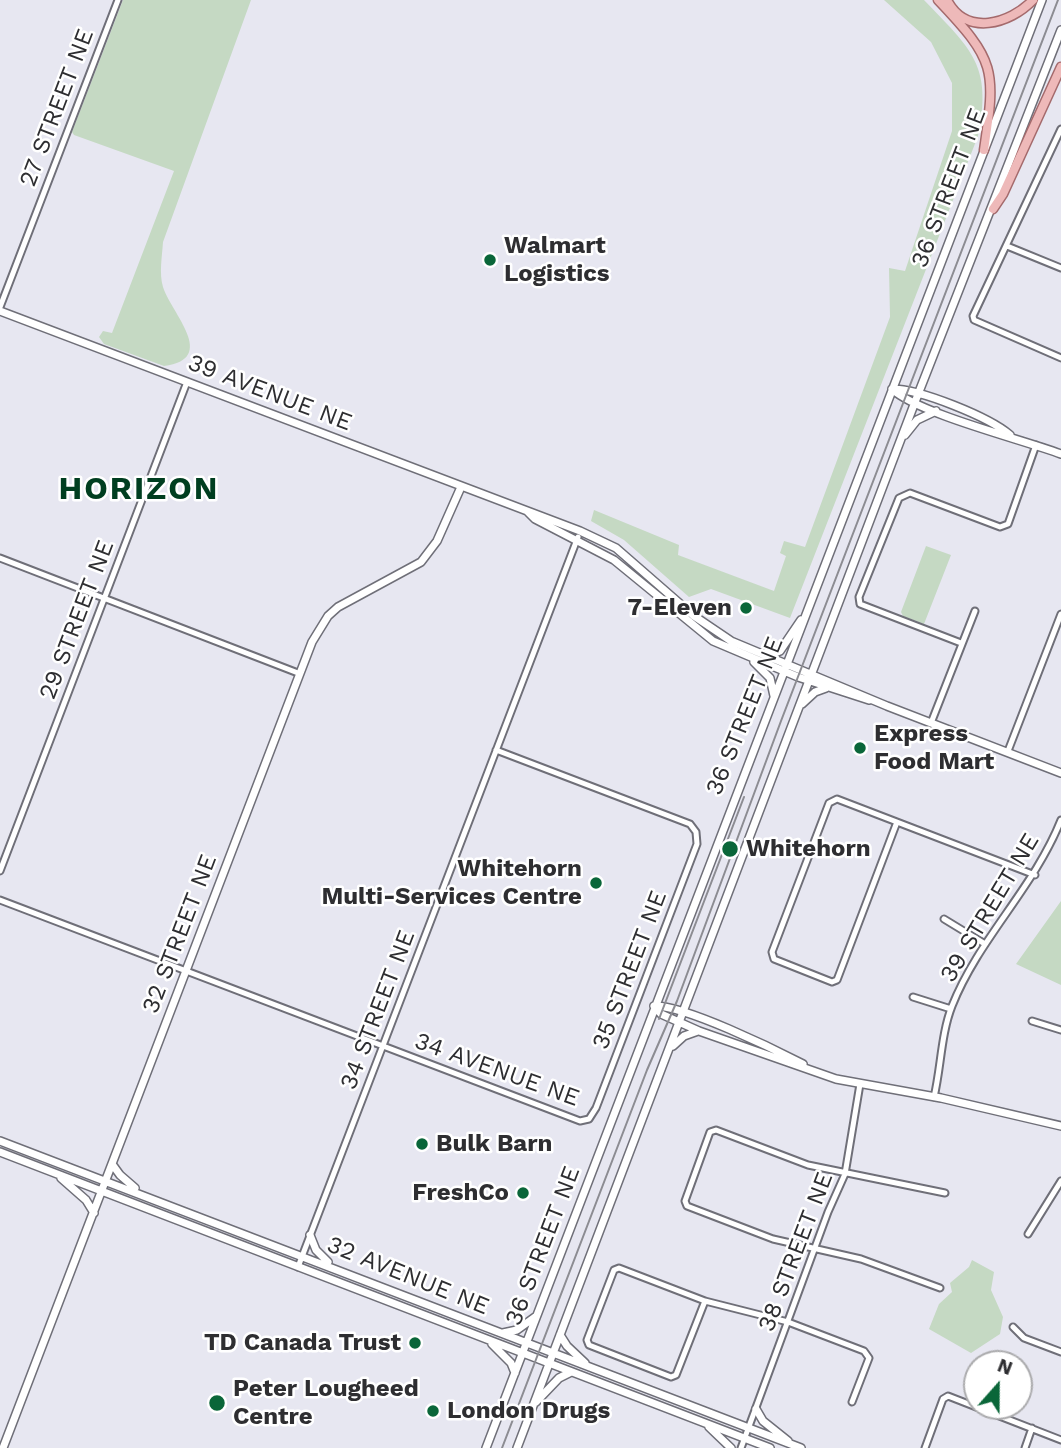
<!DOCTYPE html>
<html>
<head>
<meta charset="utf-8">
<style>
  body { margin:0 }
  #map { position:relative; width:1061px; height:1448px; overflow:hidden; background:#e7e7f1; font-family:"Work Sans",sans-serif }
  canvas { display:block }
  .north { position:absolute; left:963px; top:1350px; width:70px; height:70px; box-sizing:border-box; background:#fff; border:2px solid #ababad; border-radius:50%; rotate:21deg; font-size:19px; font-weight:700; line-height:28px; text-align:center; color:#2e2e31 }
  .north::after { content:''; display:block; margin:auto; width:24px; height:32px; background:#0a6639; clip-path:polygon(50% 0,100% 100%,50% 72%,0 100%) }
</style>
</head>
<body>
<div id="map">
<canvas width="1061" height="1448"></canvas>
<div class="north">N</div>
</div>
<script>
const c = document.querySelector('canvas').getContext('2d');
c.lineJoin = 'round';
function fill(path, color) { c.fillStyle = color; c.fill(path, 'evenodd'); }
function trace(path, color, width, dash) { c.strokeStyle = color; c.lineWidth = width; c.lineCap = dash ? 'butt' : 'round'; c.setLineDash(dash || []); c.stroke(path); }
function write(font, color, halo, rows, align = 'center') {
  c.font = font + ' "Work Sans",sans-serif'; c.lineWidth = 5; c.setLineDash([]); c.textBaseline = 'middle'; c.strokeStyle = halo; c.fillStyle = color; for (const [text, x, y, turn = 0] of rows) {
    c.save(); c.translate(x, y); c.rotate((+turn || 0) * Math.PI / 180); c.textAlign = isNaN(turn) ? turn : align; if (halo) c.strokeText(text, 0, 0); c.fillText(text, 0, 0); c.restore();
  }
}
fill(new Path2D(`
  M123 0H251L163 242C162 257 159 273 163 287 171 313 219 359 164 366L104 344 99 337 103 331 112 333 174 171 74 135 72 132Z
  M884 0H924C971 49 993 65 978 136L790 618 711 589 689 597 624 540 591 521 594 510 679 545 678 555 774 591 786 556 780 553 784 541 805 547 890 317 889 268 905 271 952 131V83L931 42Z
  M926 546 951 555 924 624 903 616 901 612Z
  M1061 901V985L1016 964Z
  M972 1260 994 1272 991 1290 1003 1317 1000 1334 971 1353 929 1329 939 1304 952 1292 950 1283 969 1267Z`), '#c5d9c3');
const street = new Path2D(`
  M1061 129 973 316 974 320 1061 358
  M1007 246 1061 268
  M0 307 118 0
  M0 558 298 673
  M961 643 860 604 859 597 899 498 910 493 1000 527 1008 524 1036 445
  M931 723 975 611
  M1008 751 1061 614
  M897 822 837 980 832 982 774 959 772 952 829 803 837 799 1035 875
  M0 871 187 382
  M0 900 580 1121 589 1119 596 1108 697 844 696 832 690 824 496 750
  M944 919 985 944
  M913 997 951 1009
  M1032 1021 1061 1030
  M934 1097C941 1068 941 1034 952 1006 979 938 1034 888 1061 820
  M1028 1234 1061 1181
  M298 1267 578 537
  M619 1268 705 1301 676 1375 671 1377 589 1345 587 1340 614 1270Z
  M940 1288 861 1259 773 1239 687 1206 685 1201 710 1132 716 1130 808 1165 945 1193
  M705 1301 788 1322 864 1351 869 1358 852 1402
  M1013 1327 1024 1338 1061 1352
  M741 1448 828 1212 845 1174 860 1084
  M925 1448 943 1399 948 1396 1061 1440
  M1025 1448 1032 1428`);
const secondary = new Path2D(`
  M0 311 580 531 616 548 694 616 731 641 887 706 1061 773
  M892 389C919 414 1021 439 1061 454
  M892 389C920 389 989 417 1010 435
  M905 435 917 420 936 411
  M528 512 535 519 614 560 713 641 798 677 869 700
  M763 654 780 651 801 620
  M754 662 770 678 774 696
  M802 704 815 692 826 688
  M654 1006 661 1014 699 1031 836 1079 941 1098 1061 1126
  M654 1006C684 1005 774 1049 803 1064
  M673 1046 684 1036 698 1031
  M0 1141 801 1448
  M0 1152 770 1448
  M112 1164 120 1175 135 1188
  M61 1178 86 1200 94 1213
  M310 1235 316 1250 328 1262
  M503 1333 517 1330 535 1317
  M560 1335 567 1346 585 1363
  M492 1344 511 1363 515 1373
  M536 1402 559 1378 571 1372
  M756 1409 763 1421 788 1441
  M709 1427 731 1448
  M3 1448 312 642 328 616 338 607 421 562 437 541 461 487
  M486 1448 1042 0
  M517 1448 915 402 1061 30`);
const primary = new Path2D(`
  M938 0C996 61 996 69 984 150
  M947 0C966 37 1010 24 1033 0
  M993 209 1003 194 1061 67`);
trace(street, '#6f6f78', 9);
trace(secondary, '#6f6f78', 10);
trace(primary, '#a46a6c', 11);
trace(street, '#fff', 5);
trace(secondary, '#fff', 7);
trace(primary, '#eeb9b9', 8);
trace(new Path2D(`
  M659 1019 744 797
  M502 1448 647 1070 677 1001 781 721 1058 0`), '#8c8c92', 2);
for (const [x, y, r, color] of [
  [490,260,7,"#0a6639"],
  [746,608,7,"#0a6639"],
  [860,748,7,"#0a6639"],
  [730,849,9,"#0a6639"],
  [596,883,7,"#0a6639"],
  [422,1144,7,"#0a6639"],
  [523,1193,7,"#0a6639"],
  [415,1343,7,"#0a6639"],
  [217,1403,9,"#0a6639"],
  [433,1411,7,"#0a6639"]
]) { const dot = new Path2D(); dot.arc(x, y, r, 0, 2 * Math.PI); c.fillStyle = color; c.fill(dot); trace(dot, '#fff', 2.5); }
write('24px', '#2e2e31', '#fff', [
  ["27 STREET NE",57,108,-69],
  ["36 STREET NE",949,188,-69],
  ["39 AVENUE NE",270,393,21],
  ["29 STREET NE",77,620,-69],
  ["36 STREET NE",745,716,-68],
  ["39 STREET NE",990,908,-59],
  ["32 STREET NE",180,934,-69],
  ["35 STREET NE",630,970,-69],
  ["34 STREET NE",378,1010,-69],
  ["34 AVENUE NE",497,1070,20],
  ["36 STREET NE",543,1246,-69],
  ["38 STREET NE",796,1252,-69],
  ["32 AVENUE NE",408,1276,22]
]);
write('bold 24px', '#2e2e31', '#fff', [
  ["Walmart",504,246],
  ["Logistics",504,274],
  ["7-Eleven",732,608,"right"],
  ["Express",874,734],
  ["Food Mart",874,762],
  ["Whitehorn",746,849],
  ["Whitehorn",582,869,"right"],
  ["Multi-Services Centre",582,897,"right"],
  ["Bulk Barn",436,1144],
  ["FreshCo",509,1193,"right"],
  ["TD Canada Trust",401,1343,"right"],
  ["Peter Lougheed",233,1389],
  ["Centre",233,1417],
  ["London Drugs",447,1411]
], 'left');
c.letterSpacing = '2px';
write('bold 32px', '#003e20', '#fff', [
  ["HORIZON",139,490]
]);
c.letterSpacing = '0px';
</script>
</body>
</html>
